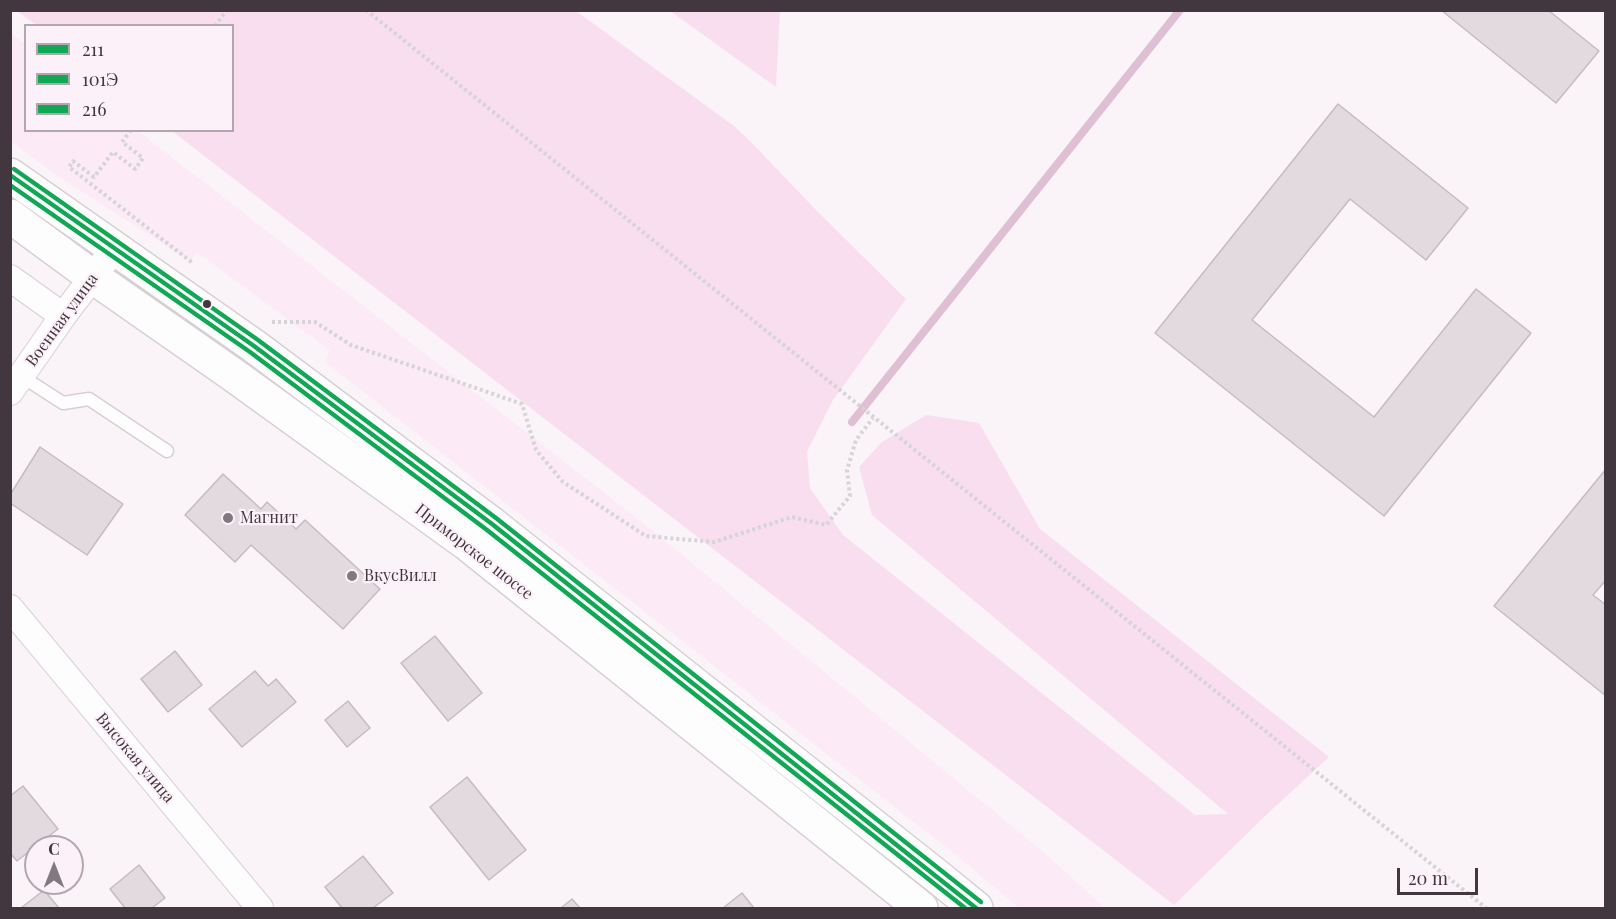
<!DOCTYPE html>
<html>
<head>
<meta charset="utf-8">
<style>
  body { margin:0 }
  #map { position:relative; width:1616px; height:919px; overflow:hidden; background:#faf4f8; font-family:"Playfair Display",serif }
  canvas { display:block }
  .frame { position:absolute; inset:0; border:12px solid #42373e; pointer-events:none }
  .legend { position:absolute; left:24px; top:24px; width:210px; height:108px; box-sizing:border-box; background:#fdf1f9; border:2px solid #b2a7ae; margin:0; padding:8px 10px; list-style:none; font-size:18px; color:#42373e }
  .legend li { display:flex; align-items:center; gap:12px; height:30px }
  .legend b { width:30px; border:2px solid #b2a7ae }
  .north { position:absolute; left:24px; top:835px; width:60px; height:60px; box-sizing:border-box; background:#fdf1f9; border:2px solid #b2a7ae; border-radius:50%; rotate:0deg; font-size:16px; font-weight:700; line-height:24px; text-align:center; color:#42373e }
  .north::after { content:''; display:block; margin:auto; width:21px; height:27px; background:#82797f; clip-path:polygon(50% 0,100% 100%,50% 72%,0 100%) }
  .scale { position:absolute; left:1397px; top:868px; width:81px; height:27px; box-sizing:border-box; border:3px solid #42373e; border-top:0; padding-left:8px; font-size:18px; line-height:21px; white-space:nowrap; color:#42373e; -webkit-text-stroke:4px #fdf1f9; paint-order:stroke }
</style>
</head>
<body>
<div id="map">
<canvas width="1616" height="919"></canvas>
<div class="frame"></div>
<ul class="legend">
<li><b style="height:8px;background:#10a855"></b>211</li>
<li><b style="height:8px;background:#10a855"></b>101Э</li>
<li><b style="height:8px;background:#10a855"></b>216</li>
</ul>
<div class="north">С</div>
<div class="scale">20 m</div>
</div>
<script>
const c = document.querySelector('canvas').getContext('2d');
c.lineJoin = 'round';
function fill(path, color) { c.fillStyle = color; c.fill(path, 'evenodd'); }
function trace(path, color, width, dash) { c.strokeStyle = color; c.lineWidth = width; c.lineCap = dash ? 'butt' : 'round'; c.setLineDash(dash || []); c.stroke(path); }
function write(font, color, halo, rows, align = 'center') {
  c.font = font + ' "Playfair Display",serif'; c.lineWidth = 4.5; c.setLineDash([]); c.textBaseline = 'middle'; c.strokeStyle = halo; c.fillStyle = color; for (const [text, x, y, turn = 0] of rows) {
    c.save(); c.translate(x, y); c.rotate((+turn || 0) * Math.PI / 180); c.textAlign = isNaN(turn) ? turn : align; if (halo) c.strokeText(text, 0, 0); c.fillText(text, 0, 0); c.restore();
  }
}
fill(new Path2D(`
  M10 32 25 44 26 130 138 131 647 526 1048 856 1105 908H1019L956 855 324 361 330 351 197 252 190 261 53 173 11 141Z`), '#fceaf6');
fill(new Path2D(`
  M17 11H576L734 126 753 144 816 210 906 299 833 400 807 452 810 488 843 535 1195 815 1228 814 872 515 859 467 882 442 926 415 979 423 1040 529 1329 757 1264 817 1174 905 172 131 232 130V26L36 25Z
  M670 11H780L776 87Z`), '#f8deef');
trace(new Path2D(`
  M852 422 1180 10`), '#dfbfd4', 8);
const building = new Path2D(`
  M1441 10H1548L1599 51 1556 103Z
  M1338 104 1468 208 1426 260 1350 199 1252 320 1374 417 1476 289 1531 333 1384 516 1155 333Z
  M40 447 123 504 87 555 10 503V495Z
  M1606 469V580L1593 595 1606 605V696L1494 606Z
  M223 474 261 509 267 502 296 529 305 520 380 589 343 629 251 545 235 562 185 515Z
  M435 636 482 693 448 721 401 663Z
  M175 651 202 685 168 712 141 679Z
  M255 671 268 686 276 679 296 702 242 747 209 709Z
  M348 701 370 728 347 747 325 720Z
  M467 777 526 850 489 880 430 807Z
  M23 786 58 829 17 861 10 853V796Z
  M363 856 393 893 373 908H342L325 887Z
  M139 865 165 898 152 908H125L110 889Z
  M44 890 59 908H21Z
  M742 893 754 908H723Z
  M572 899 580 908H561Z`);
fill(building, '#e3dae0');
trace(building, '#c4bcc1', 1.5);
const service = new Path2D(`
  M21 376 63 403 89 399 167 451`);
const minor = new Path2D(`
  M10 278 63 316
  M10 392 63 316 114 249
  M10 608 260 908`);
const primary = new Path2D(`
  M10 175 254 346 492 524 938 877 976 908
  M10 216 93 277 232 374 466 543 921 908`);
trace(service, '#d8cfd5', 15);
trace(minor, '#d8cfd5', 28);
trace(primary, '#d8cfd5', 36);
trace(new Path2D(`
  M366 10 1486 908
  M215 26 227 10
  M131 130 122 142 143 158 135 169 113 152 94 177 73 161 69 167 194 264
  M272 322H315L351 345 522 404 536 450 563 482 646 536 714 542 792 517 826 525 850 496 847 470 856 440 873 418`), '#d6d4d6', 4, [3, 3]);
trace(service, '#fefdfe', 12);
trace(minor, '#fefdfe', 26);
trace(primary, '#fefdfe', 33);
trace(new Path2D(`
  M10 175 254 346 492 524 976 908`), '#10a855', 4.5);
trace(new Path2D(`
  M10 185 250 352 487 530 965 908`), '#10a855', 4.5);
trace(new Path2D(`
  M14 169 258 340 496 518 981 902`), '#10a855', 4.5);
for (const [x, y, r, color] of [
  [207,304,5,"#42373e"],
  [228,518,6,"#82797f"],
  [352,576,6,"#82797f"]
]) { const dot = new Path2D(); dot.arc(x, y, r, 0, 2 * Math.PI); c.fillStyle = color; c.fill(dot); trace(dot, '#fdf1f9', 2); }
write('16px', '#42373e', '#fdf1f9', [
  ["Военная улица",62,320,-54],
  ["Приморское шоссе",474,552,38],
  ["Высокая улица",135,758,50]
]);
write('16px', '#42373e', '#fdf1f9', [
  ["Магнит",240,518],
  ["ВкусВилл",364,576]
], 'left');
</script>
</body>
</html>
